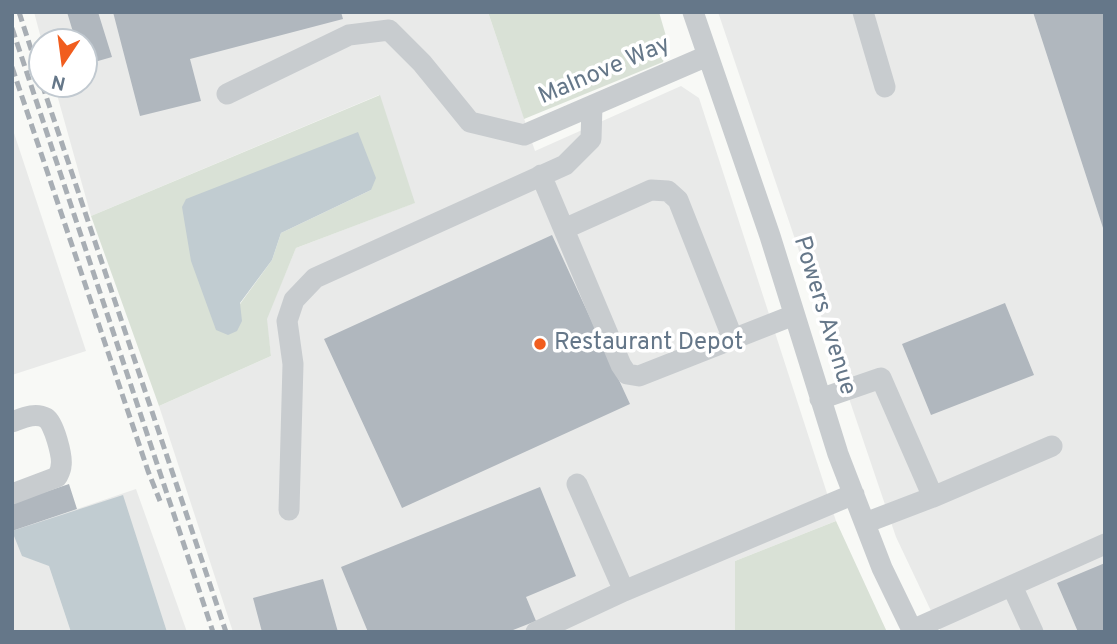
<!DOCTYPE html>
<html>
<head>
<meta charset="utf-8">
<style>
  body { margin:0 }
  #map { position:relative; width:1117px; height:644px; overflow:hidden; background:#f8f9f6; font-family:Overpass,sans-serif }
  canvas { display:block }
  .frame { position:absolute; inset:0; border:14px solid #657789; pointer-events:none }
  .north { position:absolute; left:28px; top:28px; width:70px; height:70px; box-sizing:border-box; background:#fff; border:2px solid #c1c9d0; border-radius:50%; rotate:193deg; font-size:19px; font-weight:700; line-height:28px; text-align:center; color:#657789 }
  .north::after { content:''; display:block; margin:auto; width:24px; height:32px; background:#f15d1e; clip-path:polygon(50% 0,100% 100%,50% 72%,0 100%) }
</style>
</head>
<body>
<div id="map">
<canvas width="1117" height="644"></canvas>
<div class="frame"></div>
<div class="north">N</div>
</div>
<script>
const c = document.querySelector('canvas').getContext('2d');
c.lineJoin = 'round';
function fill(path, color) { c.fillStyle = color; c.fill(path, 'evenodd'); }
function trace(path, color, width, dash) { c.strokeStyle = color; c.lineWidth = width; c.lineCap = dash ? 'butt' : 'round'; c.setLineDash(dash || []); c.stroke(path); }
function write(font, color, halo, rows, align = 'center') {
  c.font = font + ' Overpass,sans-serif'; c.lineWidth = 7; c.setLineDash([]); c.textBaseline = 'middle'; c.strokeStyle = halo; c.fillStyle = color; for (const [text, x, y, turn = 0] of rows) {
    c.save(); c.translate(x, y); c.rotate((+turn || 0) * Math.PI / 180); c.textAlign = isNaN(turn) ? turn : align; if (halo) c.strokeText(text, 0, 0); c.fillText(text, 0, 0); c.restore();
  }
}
fill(new Path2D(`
  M34 12H488L535 151 681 86 699 98 836 521 735 561V632H233L159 406 271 356 266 319 296 248 414 203 379 95 91 216 54 84H84V42H42Z
  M718 12H1105V632H941L896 537Z
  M12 127 86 351 12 375Z
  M136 489 187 632H12V531Z`), '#e9eae9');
fill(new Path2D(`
  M488 12H659L668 43 663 62 524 119Z
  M380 95 415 203 296 248 267 319 271 356 159 406 91 216ZM371 190 281 233 272 260 240 304 186 199Z
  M836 521 887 632H735V561Z`), '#d9e1d6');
fill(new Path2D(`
  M358 132 376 178 371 190 281 233 272 260 240 303 242 321 237 331 228 335 216 330 191 261 182 207 186 199Z
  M123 495 167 632H71L49 566 22 556 12 531Z`), '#c1ccd1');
fill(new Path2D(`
  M67 12H98L112 57 84 65V42H76Z
  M113 12H341L343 19 190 59 201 101 140 116Z
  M1033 12H1105V231H1104Z
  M552 235 630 404 402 508 324 339Z
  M1005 303 1034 375 931 415 902 344Z
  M69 484 77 509 12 531V503Z
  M540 487 576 576 526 597 536 621 508 632H368L341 567Z
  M1105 563V632H1078L1057 583Z
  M323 579 338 632H262L253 598Z`), '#b0b7be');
trace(new Path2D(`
  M693 12 770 236 838 454 882 568 913 632
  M863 12 885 87
  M227 94 349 35 389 30 422 63 470 122 524 135 707 56
  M541 175 621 365 627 374 639 376 794 315
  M564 229 651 190 668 191 678 200 733 339
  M820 399 881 378 933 497 865 523
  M12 422C23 418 35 412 46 418 54 423 63 457 61 466 61 470 59 473 57 477L12 494
  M577 484 624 591
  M933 497 1052 446
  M289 510 293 364 287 321 294 300 315 278 565 165 591 139 592 106
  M1012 586 1033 632
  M912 630 1105 544
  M536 632 624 591 854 494`), '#c8cccf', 21);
trace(new Path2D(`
  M19 12 42 83
  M12 28 213 632
  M12 67 148 471 160 501
  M42 84 226 632`), '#a8aeb4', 5, [10, 5]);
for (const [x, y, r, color] of [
  [540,344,7,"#f15d1e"]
]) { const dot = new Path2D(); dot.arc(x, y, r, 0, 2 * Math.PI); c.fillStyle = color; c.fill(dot); trace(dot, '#fff', 2.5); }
write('24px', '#657789', '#fff', [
  ["Malnove Way",605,72,-23],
  ["Powers Avenue",823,316,73]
]);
write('24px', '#657789', '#fff', [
  ["Restaurant Depot",554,344]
], 'left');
</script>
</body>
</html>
